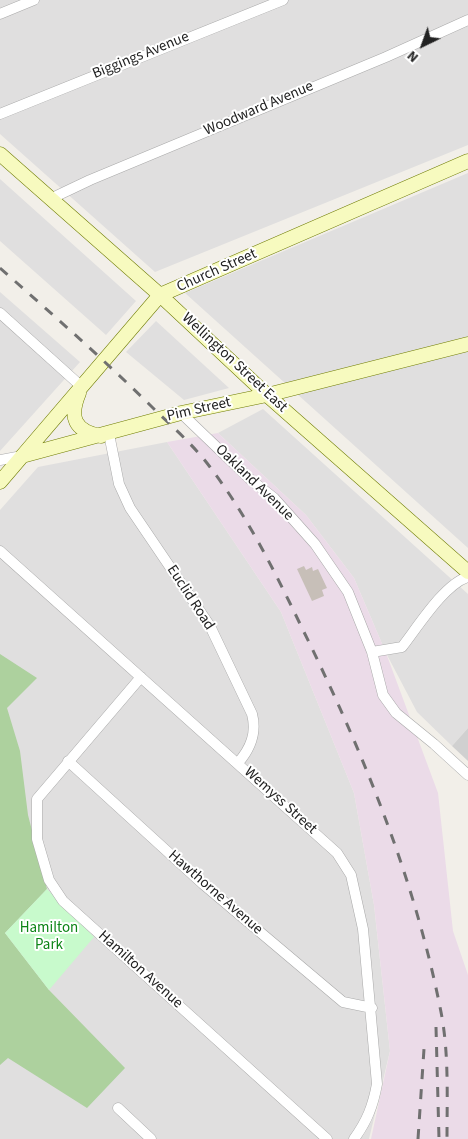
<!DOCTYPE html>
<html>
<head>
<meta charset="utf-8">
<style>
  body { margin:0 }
  #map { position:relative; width:468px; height:1139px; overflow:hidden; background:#f2efe9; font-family:"Source Sans 3",sans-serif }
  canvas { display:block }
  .north { position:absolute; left:398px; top:20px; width:50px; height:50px; -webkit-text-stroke:4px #fff; paint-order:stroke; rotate:222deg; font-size:14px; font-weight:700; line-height:20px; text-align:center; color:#222 }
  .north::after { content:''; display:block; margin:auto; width:18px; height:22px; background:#222; clip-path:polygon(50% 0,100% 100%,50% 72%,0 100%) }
</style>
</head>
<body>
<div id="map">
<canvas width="468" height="1139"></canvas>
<div class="north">N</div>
</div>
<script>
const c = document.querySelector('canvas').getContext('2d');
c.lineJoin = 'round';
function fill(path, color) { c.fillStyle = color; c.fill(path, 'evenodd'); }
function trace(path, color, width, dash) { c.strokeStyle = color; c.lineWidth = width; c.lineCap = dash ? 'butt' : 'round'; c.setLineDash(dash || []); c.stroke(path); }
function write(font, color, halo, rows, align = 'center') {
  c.font = font + ' "Source Sans 3",sans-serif'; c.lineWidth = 4; c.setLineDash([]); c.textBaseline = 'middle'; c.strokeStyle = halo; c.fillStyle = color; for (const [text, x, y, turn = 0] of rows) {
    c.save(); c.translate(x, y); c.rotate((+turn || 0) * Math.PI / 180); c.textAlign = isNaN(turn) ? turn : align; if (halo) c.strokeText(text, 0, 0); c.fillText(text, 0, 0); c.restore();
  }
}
fill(new Path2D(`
  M0 0H468V145L155 272 0 134Z
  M468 173V548L185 293Z
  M0 179 136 301 106 335 0 241Z
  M0 292 80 362 0 451Z
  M156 321 229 388 184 400 126 352Z
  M263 409 468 594V728L452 746 417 712 386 653 354 578 306 515 218 433Z
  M167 442 281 612 354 793 374 905 390 1051 369 1139H0V510L38 467Z`), '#e0dfdf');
fill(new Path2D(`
  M218 433 306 515 354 578 386 653 438 793 453 931 468 975V1139H371L390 1051 374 905 354 793 281 612 167 442Z`), '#ebdbe8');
fill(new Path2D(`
  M468 728V761L452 746Z`), '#d0d0d0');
fill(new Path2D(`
  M0 654 37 678 7 708 20 751 28 815 47 889 5 933 49 990 125 1068 87 1108 8 1058 0 1065Z`), '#add19e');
fill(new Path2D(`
  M47 889 94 937 49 990 5 933Z`), '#c8facc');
fill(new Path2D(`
  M304 566 306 570 312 567 313 571 318 569 327 588 322 590 324 596 312 601 297 569Z`), '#c7bfb8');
const street = new Path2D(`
  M0 14 34 0
  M0 114 283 0
  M50 199 90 180 386 57 468 20
  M0 313 82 387
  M181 413 251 480 274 498 315 544 348 592 372 652 383 695 396 713 434 744 468 775
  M109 434 119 484 130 508 210 626 252 714C257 733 251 748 238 763
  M0 460 22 456
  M0 551 337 853 351 875 363 929 377 1084C373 1106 367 1121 354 1139
  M372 652 402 647C417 628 445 583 468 577
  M141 677 37 799V839L49 880 63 901 327 1139
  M68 761 203 884 343 1002 372 1008
  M118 1108 151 1139`);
const secondary = new Path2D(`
  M0 154 160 295 267 395 468 572
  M79 393C69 417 74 431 101 436
  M22 456 181 413 267 395 468 344
  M0 482 160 295 468 161`);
trace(street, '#a9a9a9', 11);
trace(secondary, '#707d05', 15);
trace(street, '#fff', 10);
trace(secondary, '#f7fabf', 14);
trace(new Path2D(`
  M0 268C51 313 102 358 150 405 170 425 193 444 210 467 248 517 276 574 303 630 363 752 415 879 441 1012 449 1053 447 1097 447 1139
  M436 1027 439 1139
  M418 1139 424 1049`), '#707070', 3, [10, 10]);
write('15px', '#222', '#fff', [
  ["Biggings Avenue",141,56,-22],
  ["Woodward Avenue",259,109,-23],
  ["Church Street",217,271,-24],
  ["Wellington Street East",234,363,43],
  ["Pim Street",199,410,-13],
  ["Oakland Avenue",254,483,44],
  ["Euclid Road",190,598,57],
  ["Wemyss Street",280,801,42],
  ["Hawthorne Avenue",215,893,41],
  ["Hamilton Avenue",140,970,42]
]);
write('15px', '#0c8416', '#fff', [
  ["Hamilton",49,929],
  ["Park",49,946]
]);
</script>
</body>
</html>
